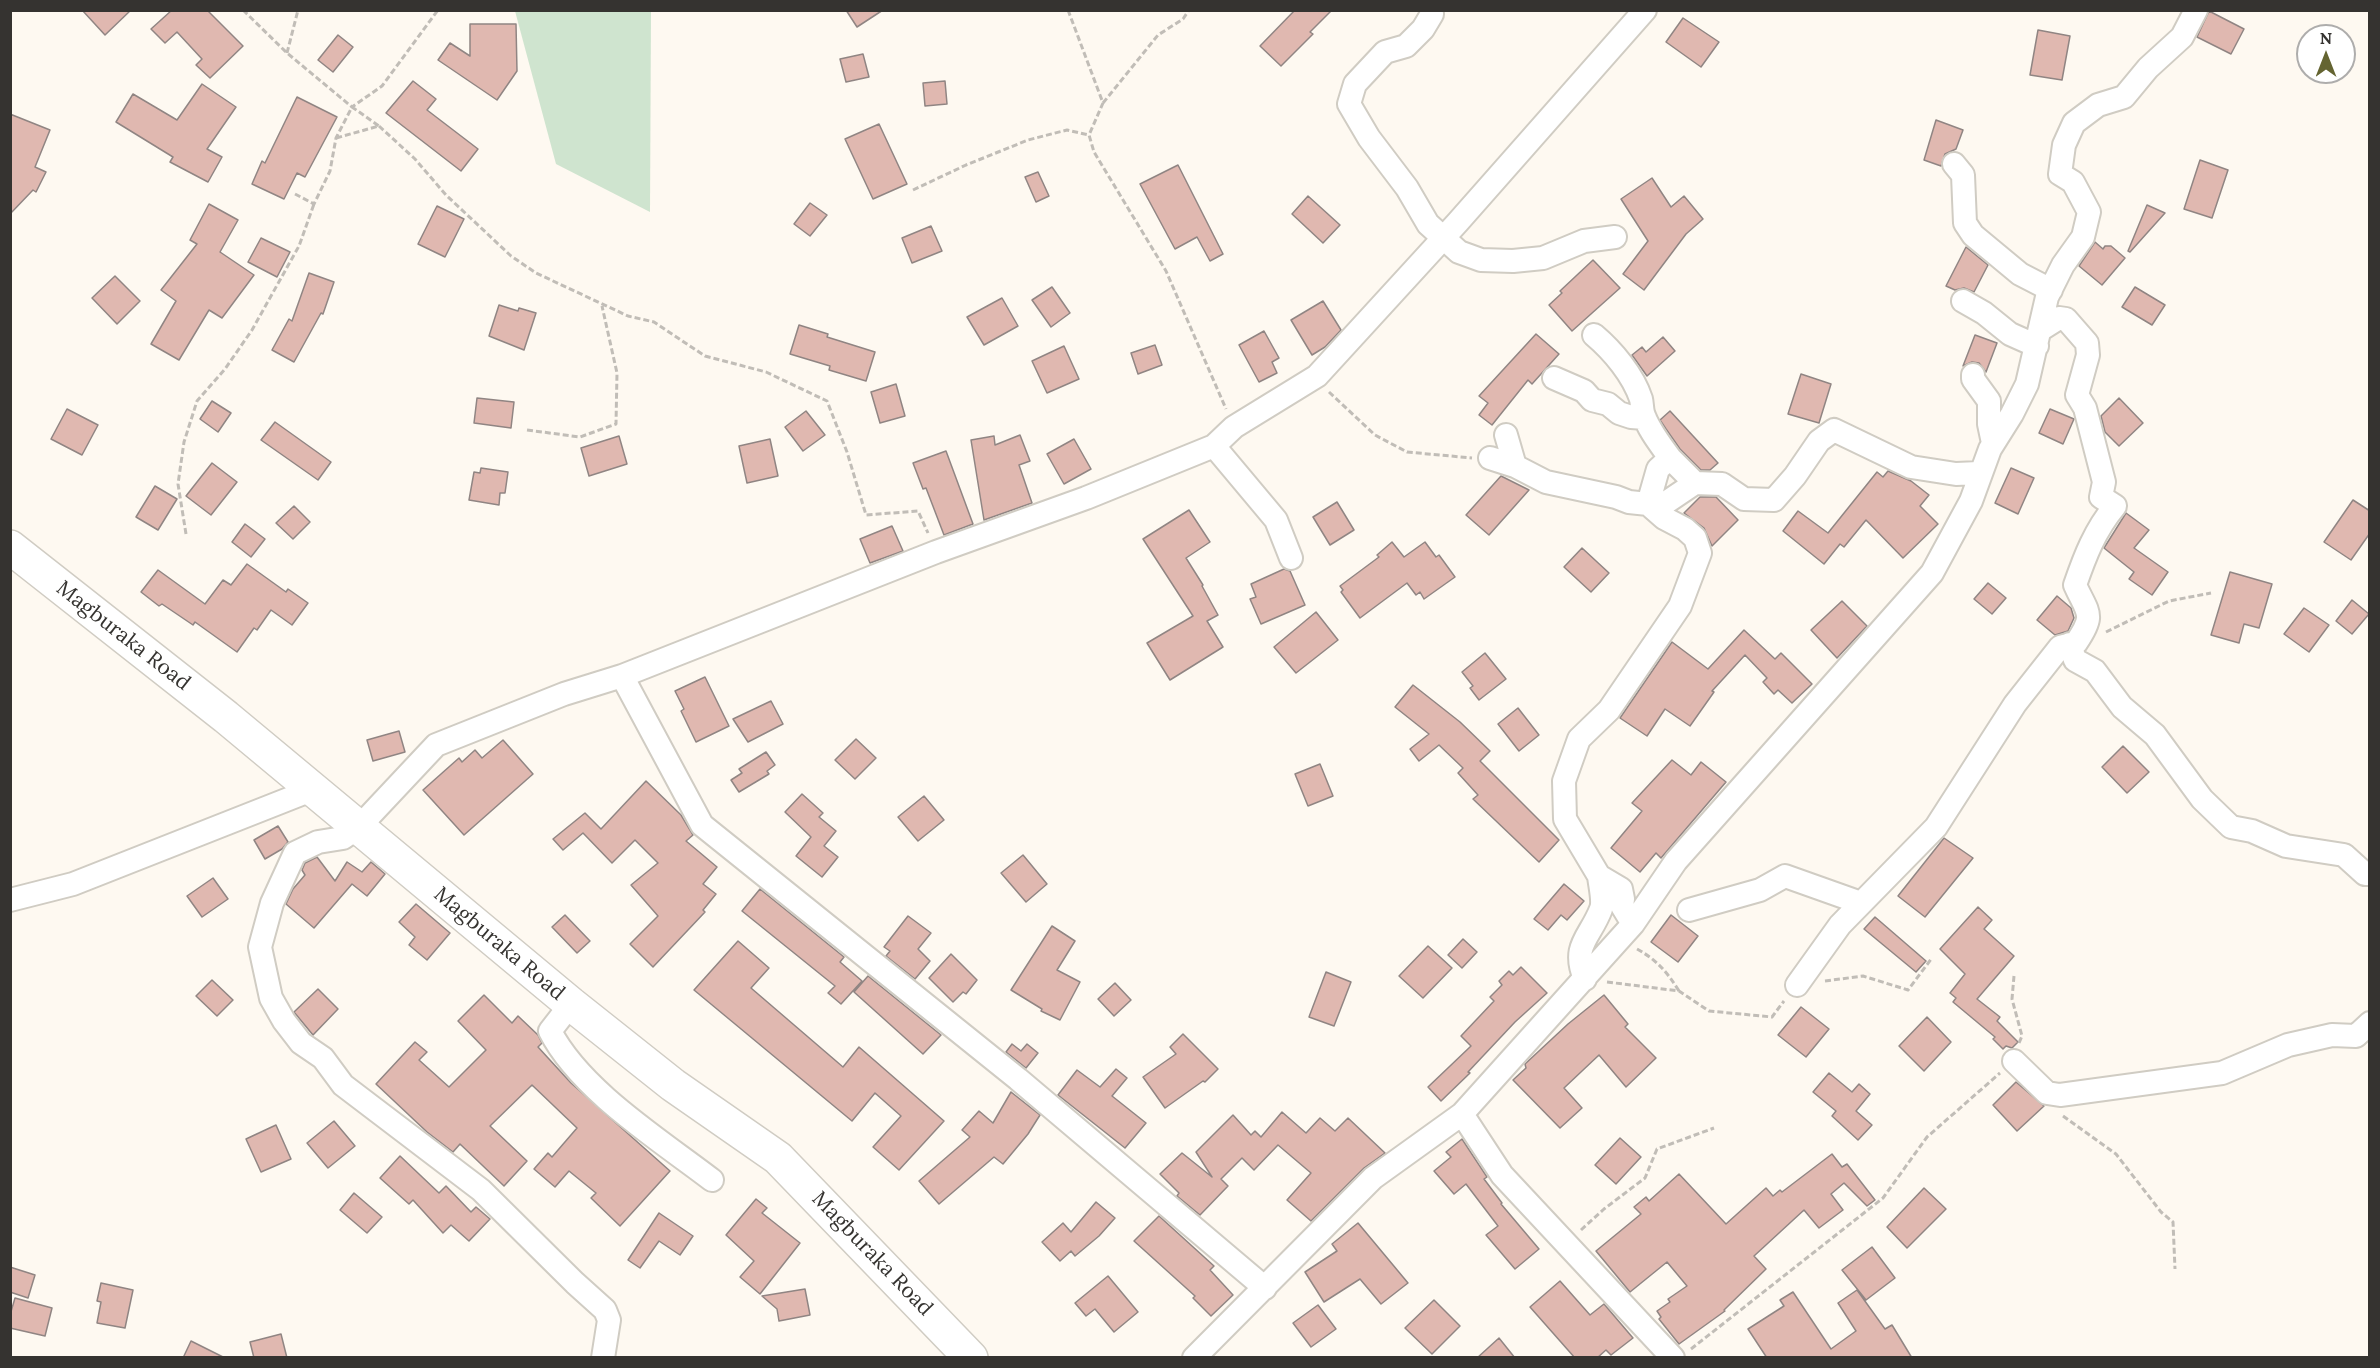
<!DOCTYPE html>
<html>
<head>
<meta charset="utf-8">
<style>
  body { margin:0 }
  #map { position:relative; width:2380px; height:1368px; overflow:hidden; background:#fef9f1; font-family:Lora,serif }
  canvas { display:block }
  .frame { position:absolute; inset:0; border:12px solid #353330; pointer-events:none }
  .north { position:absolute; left:2296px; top:24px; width:60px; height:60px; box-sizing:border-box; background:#fff; border:2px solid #aeadac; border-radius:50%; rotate:0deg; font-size:16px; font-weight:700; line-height:24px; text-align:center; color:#353330 }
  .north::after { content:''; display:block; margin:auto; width:21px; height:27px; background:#646431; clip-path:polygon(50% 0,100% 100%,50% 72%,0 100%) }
</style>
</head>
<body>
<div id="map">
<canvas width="2380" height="1368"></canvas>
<div class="frame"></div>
<div class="north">N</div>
</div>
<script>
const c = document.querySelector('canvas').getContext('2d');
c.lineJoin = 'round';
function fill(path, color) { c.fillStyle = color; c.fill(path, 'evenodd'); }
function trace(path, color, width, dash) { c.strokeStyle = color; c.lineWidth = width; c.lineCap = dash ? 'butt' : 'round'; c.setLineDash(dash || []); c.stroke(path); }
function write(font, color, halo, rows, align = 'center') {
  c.font = font + ' Lora,serif'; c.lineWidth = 4.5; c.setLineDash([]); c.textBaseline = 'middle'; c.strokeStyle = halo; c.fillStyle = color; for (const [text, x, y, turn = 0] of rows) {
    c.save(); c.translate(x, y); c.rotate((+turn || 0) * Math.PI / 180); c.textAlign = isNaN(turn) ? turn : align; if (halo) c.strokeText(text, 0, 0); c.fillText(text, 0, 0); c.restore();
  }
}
fill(new Path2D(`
  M515 11H651L650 212 556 164Z`), '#cfe4cf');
const building = new Path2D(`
  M82 10H131L105 35Z
  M172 10H207L243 46 210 78 196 65 202 59 177 32 165 43 151 29Z
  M846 10H883L857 27Z
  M1295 10H1332L1310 32 1313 34 1281 66 1260 46Z
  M2209 11 2244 29 2231 54 2197 37Z
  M1683 18 1719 42 1701 67 1666 42Z
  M470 24H516L517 71 497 100 438 60 450 43 470 56Z
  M2038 30 2070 36 2062 80 2030 75Z
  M338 35 353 47 333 72 318 60Z
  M863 54 869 77 846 82 840 59Z
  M413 81 436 99 427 110 478 149 461 171 386 113Z
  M945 81 947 104 925 106 923 83Z
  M202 84 236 107 207 149 222 157 208 182 170 162 173 157 116 122 133 94 177 120Z
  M297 97 337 117 305 177 297 173 284 199 252 184 262 161 265 163Z
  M10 114 50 130 35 167 46 172 36 192 33 190 10 214Z
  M1936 120 1963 130 1956 149 1945 154 1941 166 1924 160Z
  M879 124 907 184 873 199 845 139Z
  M2200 160 2228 170 2212 218 2184 209Z
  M1178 165 1223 254 1210 261 1197 237 1175 249 1140 184Z
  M1038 172 1049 196 1036 202 1025 177Z
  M1652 178 1671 207 1684 196 1703 219 1686 234 1644 290 1623 274 1648 241 1621 199Z
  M1308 196 1340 225 1323 243 1292 214Z
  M810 203 827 215 810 236 794 224Z
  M209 204 238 220 220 252 254 275 222 318 209 310 179 360 151 344 176 301 161 290 197 244 190 240Z
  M2147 205 2165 213 2130 252 2128 251Z
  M437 206 464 219 445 257 418 244Z
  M931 226 942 251 912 263 902 238Z
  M261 238 290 252 277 277 248 262Z
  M2095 242 2103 249 2105 246H2111L2125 258 2102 285 2079 266Z
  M1966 247 1988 265 1974 292 1964 288 1955 290 1946 286Z
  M1593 260 1620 288 1572 331 1549 305 1562 293 1560 291Z
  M309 273 334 282 323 314 321 313 294 362 272 350 289 319 292 321Z
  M115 276 140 301 117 324 92 298Z
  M1052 287 1070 313 1051 327 1032 300Z
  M2135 287 2165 305 2152 325 2122 307Z
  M1002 298 1018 326 984 345 967 317Z
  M1323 301 1341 330 1325 347 1312 355 1291 320Z
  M499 305 518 311 519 308 536 313 524 350 489 336Z
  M799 325 828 334 827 337 875 352 866 381 829 370 830 366 790 354Z
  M1264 331 1279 358 1272 362 1277 373 1259 382 1239 345Z
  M1536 334 1559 354 1532 384 1528 380 1492 425 1479 415 1488 403 1479 396Z
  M1975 335 1997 343 1986 372 1979 363 1972 362 1963 366Z
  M1663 337 1675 351 1647 376 1632 355 1642 347 1646 352Z
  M1155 345 1162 365 1138 374 1131 353Z
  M1064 346 1079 379 1047 393 1032 361Z
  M1801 374 1831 384 1819 423 1788 414Z
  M896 384 905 416 880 423 871 392Z
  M477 398 514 402 511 428 474 423Z
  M2119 398 2143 423 2119 446 2105 432 2101 416Z
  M212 401 231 413 218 432 200 419Z
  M67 409 98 425 82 455 51 439Z
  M2050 409 2074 419 2063 444 2039 433Z
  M806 411 825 435 803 451 785 427Z
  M1670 411 1718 463 1710 470H1701L1680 449 1666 429 1660 420Z
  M275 422 331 462 318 480 261 440Z
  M1020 435 1030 461 1019 465 1032 503 984 520 971 440 994 436 995 445Z
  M619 436 627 464 589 476 581 448Z
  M770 439 778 476 747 483 739 446Z
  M1074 439 1091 469 1064 484 1047 454Z
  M946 451 973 524 944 535 926 488 923 489 913 463Z
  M212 463 237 482 211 515 186 496Z
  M481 468 508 472 505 493H500L499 505 469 500 474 472 480 473Z
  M2011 468 2034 478 2018 514 1995 503Z
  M1888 471 1911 481 1929 495 1920 506 1938 524 1903 558 1866 520 1844 547 1840 544 1824 564 1783 531 1798 511 1828 533 1877 472 1883 477Z
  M1501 476 1529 490 1489 535 1466 515Z
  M155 486 177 499 158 530 136 517Z
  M1700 497H1716L1738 520 1712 546 1704 528 1684 513Z
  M2353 500 2370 511V533L2351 560 2324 542Z
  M1337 502 1354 530 1330 545 1313 517Z
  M294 506 310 522 293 539 276 523Z
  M1189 510 1210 542 1186 558 1203 585 1202 586 1218 615 1207 621 1223 647 1170 680 1147 643 1193 616 1143 539Z
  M2126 513 2149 530 2134 548 2168 572 2152 595 2129 579 2134 572 2104 548Z
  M245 524 265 539 251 557 232 542Z
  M892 526 903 551 870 563 860 539Z
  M1392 542 1404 557 1425 542 1436 557 1439 555 1455 577 1424 599 1420 592 1416 595 1407 583 1360 618 1341 592 1343 590 1340 586 1379 557 1377 555Z
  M1582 548 1609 573 1591 592 1564 567Z
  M247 564 286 592 288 589 308 603 292 625 271 610 257 630 254 628 237 652 195 622 193 625 162 604 159 606 141 592 158 570 205 604 223 580 231 585Z
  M1284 569 1290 571 1305 605 1261 624 1250 599 1256 597 1251 584Z
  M2230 572 2272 584 2259 628 2244 624 2239 643 2211 635Z
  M1988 583 2006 598 1992 614 1974 599Z
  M2057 596 2071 608 2074 618 2068 631 2055 635 2037 620Z
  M2352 600 2369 614 2352 634 2336 621Z
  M1842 601 1867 626 1837 658 1811 630Z
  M2304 608 2329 625 2309 652 2284 634Z
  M1316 612 1338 640 1296 673 1274 647Z
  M1744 630 1775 659 1781 653 1812 684 1792 703 1778 690 1774 694 1763 682 1767 678 1745 655 1712 691 1714 692 1690 726 1665 709 1647 736 1620 718 1672 642 1708 669Z
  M1485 653 1506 679 1479 700 1470 688 1473 686 1462 672Z
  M705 677 729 726 696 742 681 711 684 709 675 691Z
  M1413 685 1460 722 1490 751 1480 761 1559 840 1539 862 1473 799 1478 795 1458 773 1463 768 1439 745 1419 761 1410 749 1429 734 1395 707Z
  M771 701 783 724 748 742 733 719Z
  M1518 708 1539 735 1519 751 1498 724Z
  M399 731 405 752 373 761 367 740Z
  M856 739 876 758 855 779 835 760Z
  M503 740 533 774 464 835 423 790 459 758 462 762 475 750 482 758Z
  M2123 746 2149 772 2127 793 2102 767Z
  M766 752 775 765 767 771 769 774 739 792 731 780 742 773 739 769Z
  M1672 760 1691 775 1701 762 1726 782 1661 858 1656 853 1640 872 1611 848 1642 811 1632 803Z
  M1320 764 1333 796 1308 806 1295 774Z
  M646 781 681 815 693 835 686 841 717 867 703 884 716 894 703 910 705 912 653 967 630 944 658 916 631 885 658 863 635 840 612 863 583 833 563 850 553 839 585 813 601 829Z
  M802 794 823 813 819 817 836 831 824 846 838 857 822 877 796 856 811 837 785 812Z
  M924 796 944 820 918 841 898 817Z
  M278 826 288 842 282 849 265 859 254 840Z
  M1944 838 1973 858 1925 917 1898 896Z
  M1023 855 1047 884 1026 902 1001 873Z
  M317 857 335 881 347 862 362 872 371 862 385 874 367 896 352 884 314 928 286 904 293 889 305 875 302 870 305 863Z
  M213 878 228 899 202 917 187 896Z
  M1564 884 1584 901 1567 920 1561 915 1548 930 1534 919Z
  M760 889 844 957 840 962 862 981 841 1004 828 993 835 986 742 911Z
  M416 904 450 933 427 960 409 945 415 937 399 922Z
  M1978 907 1992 920 1984 929 2014 956 1977 999 2000 1017 1997 1021 2018 1042 2012 1048 2006 1046 2003 1049 1993 1039 1995 1037 1953 1002 1956 998 1950 993 1965 974 1940 949Z
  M565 915 590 941 577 953 552 927Z
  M1671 915 1698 936 1678 962 1651 942Z
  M908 916 931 933 918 949 930 961 915 979 886 956 890 951 884 947Z
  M1875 917 1926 961 1916 972 1864 929Z
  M1052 926 1075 941 1057 970 1080 982 1060 1020 1041 1011 1042 1009 1011 990Z
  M1463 939 1477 952 1462 968 1448 955Z
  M738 941 769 968 751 988 843 1067 859 1047 944 1121 899 1170 873 1147 901 1116 875 1093 852 1121 694 990Z
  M1428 946 1452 968 1423 998 1399 976Z
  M951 954 977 980 966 994 963 992 953 1002 929 978Z
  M1521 967 1547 993 1515 1022 1468 1072 1470 1073 1441 1101 1428 1087 1471 1046 1461 1036 1494 1001 1490 997 1502 985 1499 981 1509 971 1513 975Z
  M1326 972 1351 982 1334 1026 1309 1017Z
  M868 976 941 1035 923 1054 854 992Z
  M212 980 233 1000 217 1016 196 996Z
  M1115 983 1131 1000 1114 1016 1098 999Z
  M318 989 338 1009 313 1035 294 1012Z
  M484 995 512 1023 518 1016 538 1035 542 1043 538 1047 571 1083 670 1171 620 1226 591 1198 596 1193 569 1171 555 1187 534 1169 548 1153 552 1157 577 1128 532 1085 490 1126 527 1161 504 1186 460 1144 453 1152 427 1132 376 1084 415 1042 427 1052 419 1060 449 1087 486 1050 458 1021Z
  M1604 995 1628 1024 1625 1027 1656 1058 1626 1087 1599 1055 1564 1088 1582 1108 1560 1128 1513 1080 1526 1068 1525 1064 1568 1024Z
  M1801 1007 1829 1029 1806 1057 1778 1035Z
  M1927 1017 1951 1042 1924 1071 1899 1046Z
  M1183 1034 1218 1069 1205 1082 1203 1081 1165 1108 1143 1077 1176 1054 1170 1047Z
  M1012 1044 1021 1051 1027 1044 1038 1053 1026 1068 1006 1052Z
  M1116 1069 1127 1078 1112 1096 1146 1123 1125 1148 1058 1095 1077 1070 1100 1087Z
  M1829 1073 1852 1092 1859 1084 1870 1094 1856 1111 1872 1125 1858 1140 1832 1116 1836 1111 1813 1092Z
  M2016 1082 2044 1106 2017 1131 1993 1105Z
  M1011 1092 1040 1115 1028 1134 1003 1164 994 1157 939 1204 919 1181 970 1137 962 1130 979 1111 993 1123Z
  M1282 1112 1306 1133 1320 1118 1335 1131 1348 1118 1385 1153 1364 1168 1311 1221 1287 1200 1311 1173 1278 1145 1254 1170 1242 1158 1221 1179 1228 1186 1200 1215 1177 1196 1179 1193 1160 1174 1182 1153 1212 1177 1196 1152 1233 1115 1251 1135 1255 1131 1261 1137Z
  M334 1121 355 1146 328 1168 307 1143Z
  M276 1125 291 1159 261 1172 246 1139Z
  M1620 1138 1641 1157 1616 1184 1595 1165Z
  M1462 1139 1487 1177 1484 1179 1502 1203 1501 1204 1539 1249 1515 1269 1486 1235 1498 1226 1466 1184 1454 1194 1434 1171 1451 1157 1446 1152Z
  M1832 1154 1842 1167 1847 1164 1875 1200 1867 1206 1844 1183 1831 1194 1843 1210 1819 1228 1804 1210 1754 1256 1766 1269 1724 1310 1725 1311 1679 1344 1659 1319 1661 1317 1657 1311 1670 1302 1668 1299 1687 1286 1667 1262 1630 1292 1596 1251 1641 1214 1634 1207 1646 1197 1649 1201 1679 1174 1726 1224 1766 1188 1773 1196 1780 1190 1782 1192Z
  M400 1156 439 1193 446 1186 471 1212 476 1207 490 1219 469 1241 451 1225 443 1233 413 1200 409 1204 380 1178Z
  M1924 1188 1946 1209 1907 1248 1887 1227Z
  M354 1193 382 1217 367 1233 340 1210Z
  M756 1199 767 1208 762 1213 800 1243 760 1294 740 1277 754 1261 726 1235Z
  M1096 1202 1115 1218 1099 1236 1075 1256 1071 1251 1060 1261 1042 1242 1063 1223 1071 1232Z
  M659 1213 693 1236 680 1255 659 1241 640 1268 628 1260Z
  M1159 1216 1214 1266 1210 1270 1233 1295 1211 1316 1193 1298 1195 1296 1134 1241Z
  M1358 1223 1408 1283 1381 1304 1360 1279 1324 1302 1305 1272 1337 1251 1332 1244Z
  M1872 1247 1895 1278 1866 1300 1842 1270Z
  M10 1267 35 1275 28 1298 10 1292Z
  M1108 1276 1138 1312 1114 1332 1095 1309 1086 1316 1075 1303Z
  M1560 1281 1590 1315 1604 1304 1633 1338 1611 1355 1606 1350 1597 1358H1575L1530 1307Z
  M101 1283 133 1290 125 1328 97 1323 101 1302 97 1301Z
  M805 1289 810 1315 779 1321 777 1309 762 1296Z
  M1857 1290 1885 1329 1892 1325 1912 1358H1767L1748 1329 1784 1306 1780 1300 1793 1292 1831 1349 1856 1331 1838 1303Z
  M15 1298 52 1308 45 1336 10 1328V1315Z
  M1434 1300 1460 1326 1432 1354 1405 1328Z
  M1318 1305 1336 1329 1311 1347 1293 1323Z
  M281 1334 287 1358H254L250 1342Z
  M1499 1338 1515 1358H1477Z
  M191 1341 225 1358H183Z`);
fill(building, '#e0b8b0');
trace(building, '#908583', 1.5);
const street = new Path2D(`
  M1432 14 1423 29 1406 46 1385 52 1355 84 1349 104 1369 138 1407 188 1428 224 1459 252 1481 260 1513 261 1543 258 1584 241 1615 237
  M1954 164 1963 175 1965 223 1973 235 2020 274 2051 290
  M1963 301 1984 313 2010 334 2037 346
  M1973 375V379L1989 401V424L1993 443
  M1554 378 1584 391 1592 400 1608 404 1619 413 1631 417 1645 418
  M1506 435 1515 466
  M1214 446 1276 520 1291 558
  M1490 458 1515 466 1546 482 1616 497 1629 502 1648 504 1658 469 1670 458C1660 444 1648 429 1643 413 1642 409 1642 403 1641 399 1633 375 1613 351 1594 335
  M1670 458 1695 483 1722 484 1744 499 1774 500 1795 476 1819 441 1834 430 1911 467 1956 474 1979 473
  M1648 504 1658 508 1695 483
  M2070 644 2075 660 2095 671 2122 707 2155 735 2202 799 2231 827 2252 831 2286 846 2344 855 2365 874H2370
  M622 676 702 825 1018 1079 1265 1288
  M10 900 73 884 314 789
  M1689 910 1760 890 1785 876 1861 903
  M1633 924 1622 906 1623 899 1621 889 1599 876 1565 819 1564 781 1579 739 1609 710 1680 606 1700 553 1695 538 1685 529 1664 518 1648 504
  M1585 979C1571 945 1590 938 1601 909 1604 901 1600 886 1599 876
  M1797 985 1840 925 1936 827 2015 704 2060 647 2076 643C2096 614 2088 614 2075 585 2085 556 2095 530 2115 506L2101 497 2104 482 2085 408 2077 395 2088 355 2087 343 2066 319 2059 318 2040 330
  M571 1004 550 1031C580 1090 660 1140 712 1180
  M2014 1061 2047 1093 2060 1095 2222 1073 2288 1045 2332 1035 2356 1036 2370 1023
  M1462 1114 1502 1175 1673 1358
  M603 1358 609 1320 605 1310 575 1283 481 1190 343 1085 323 1058 301 1043 284 1021 271 998 260 947 272 903 295 853 318 842 343 838 359 827 436 745 564 694 622 676 936 552 1086 498 1214 446 1234 427 1317 376 1458 222 1645 10
  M1194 1358 1373 1178 1462 1114 1633 924 1676 861 1932 573 1971 501 1990 449 2012 414 2027 384 2047 297 2063 265 2083 237 2089 212 2073 182 2060 174 2064 145 2074 123 2098 105 2124 97 2148 68 2182 37 2196 10`);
const primary = new Path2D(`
  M10 547 226 717 571 1004 673 1085 778 1158 971 1358`);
trace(street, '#d0ccc3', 26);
trace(primary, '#d0ccc3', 36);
trace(new Path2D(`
  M243 10 287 53 352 107 382 86 438 10
  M1068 10 1103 103 1089 135 1094 152 1166 271 1226 409
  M287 53 298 10
  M1103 103 1158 35 1183 19 1189 10
  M379 126 415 159 446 195 511 256 536 273 628 316 654 322 705 356 766 372 827 401 847 452 866 515 918 511 928 533
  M913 190 966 165 1028 140 1067 130 1089 135
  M295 194 314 204 330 171 336 138 352 107 379 126 336 138
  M1329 392 1375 435 1407 452 1472 458
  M527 430 580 437 616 424 617 373 602 306
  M186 534 178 484 184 442 197 401 225 369 252 330 299 246 314 204
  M2106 632 2169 601 2211 593
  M1637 949C1657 960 1667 972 1679 991
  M2014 976 2012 999 2022 1036 2019 1043
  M1825 981 1863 976 1908 990 1932 958
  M1607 982 1679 991 1709 1011 1772 1017 1784 1001
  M2063 1116 2116 1154 2161 1212 2173 1222 2175 1269
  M1581 1230 1604 1209 1645 1178 1657 1149 1714 1128
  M1691 1349 1883 1198 1927 1137 2000 1073`), '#c1bdb7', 3, [6, 3]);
trace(street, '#fff', 22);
trace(primary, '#fff', 33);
write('21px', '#353330', '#fff', [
  ["Magburaka Road",123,636,38],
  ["Magburaka Road",499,944,40],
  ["Magburaka Road",872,1254,46]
]);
</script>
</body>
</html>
